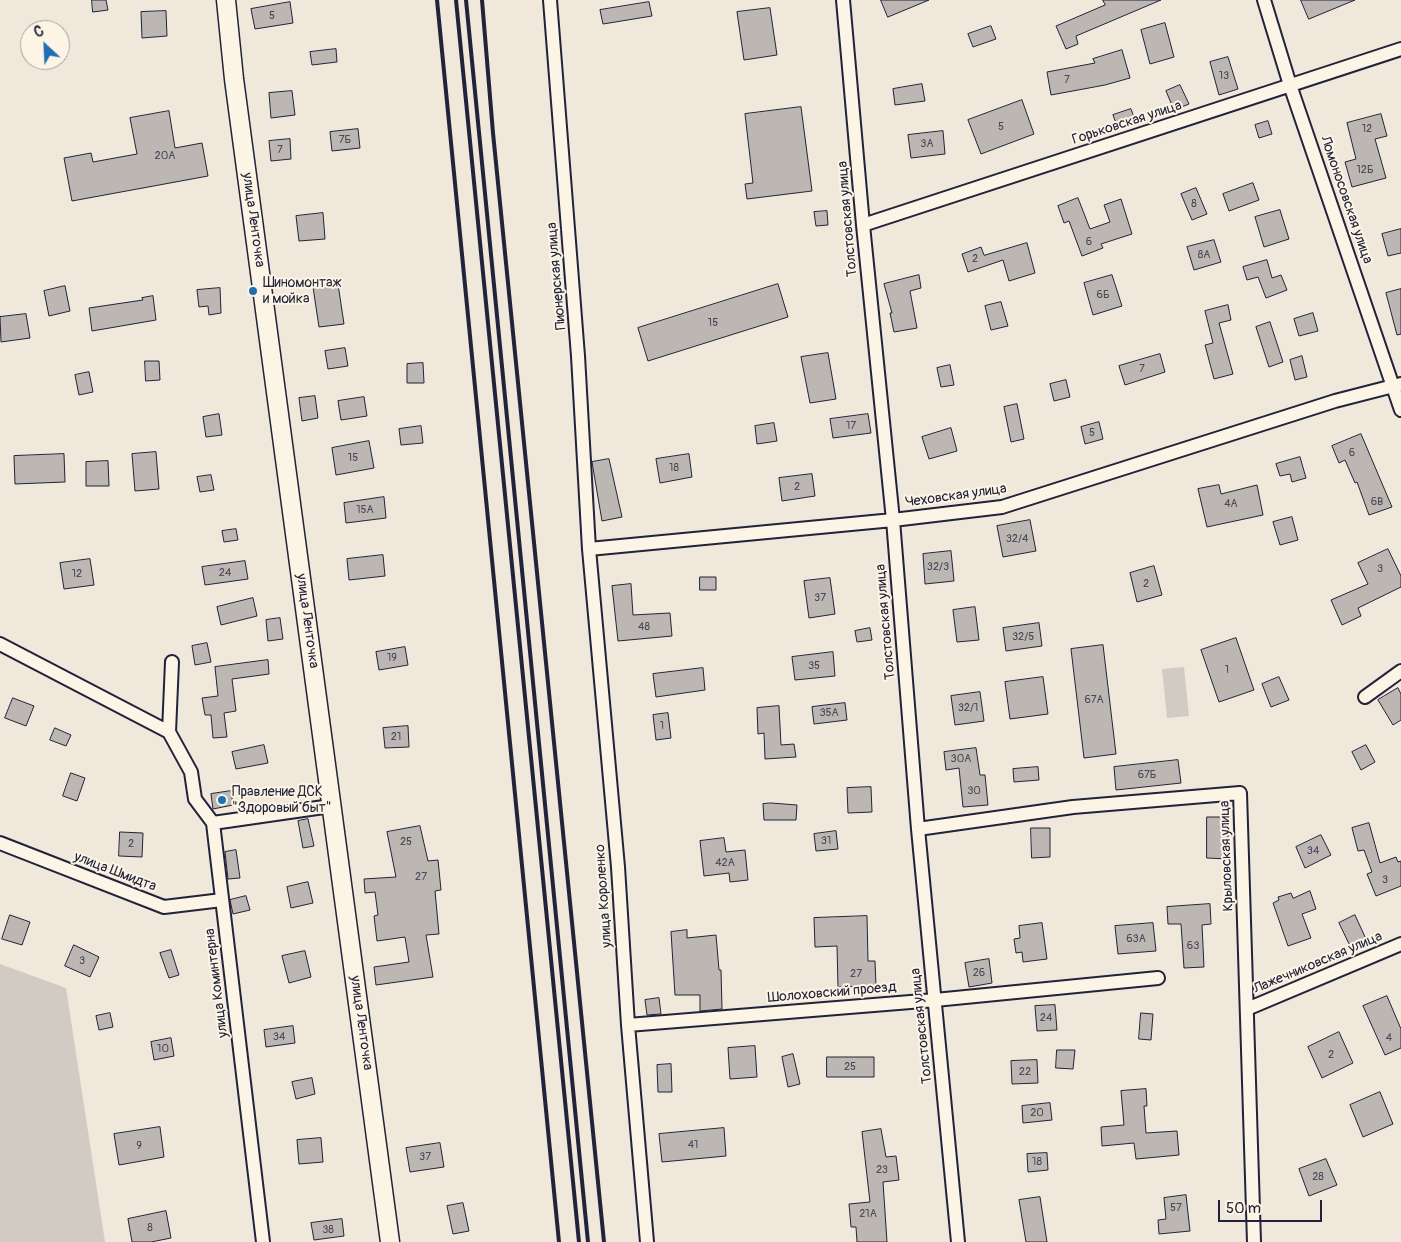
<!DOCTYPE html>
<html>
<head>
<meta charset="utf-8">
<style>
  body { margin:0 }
  #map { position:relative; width:1401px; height:1242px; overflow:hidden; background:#efe8db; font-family:Pangolin,sans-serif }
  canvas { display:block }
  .north { position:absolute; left:20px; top:20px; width:50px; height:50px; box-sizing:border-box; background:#fcf5e5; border:1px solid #a5a1a1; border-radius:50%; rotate:335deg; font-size:14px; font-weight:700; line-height:20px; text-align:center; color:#22223b }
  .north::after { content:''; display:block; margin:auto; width:18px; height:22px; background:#1f6fb2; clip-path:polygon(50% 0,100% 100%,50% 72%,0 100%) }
  .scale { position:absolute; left:1218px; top:1200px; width:104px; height:22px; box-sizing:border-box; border:2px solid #22223b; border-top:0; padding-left:6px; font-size:15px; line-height:18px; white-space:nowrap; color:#22223b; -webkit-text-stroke:4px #fcf5e5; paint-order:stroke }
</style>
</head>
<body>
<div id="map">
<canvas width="1401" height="1242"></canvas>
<div class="north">С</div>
<div class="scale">50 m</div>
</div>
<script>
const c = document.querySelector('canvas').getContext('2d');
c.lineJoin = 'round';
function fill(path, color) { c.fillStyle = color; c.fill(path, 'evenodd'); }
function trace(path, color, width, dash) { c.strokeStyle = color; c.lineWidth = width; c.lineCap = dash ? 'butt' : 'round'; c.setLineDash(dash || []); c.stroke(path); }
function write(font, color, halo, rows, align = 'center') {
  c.font = font + ' Pangolin,sans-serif'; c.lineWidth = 4; c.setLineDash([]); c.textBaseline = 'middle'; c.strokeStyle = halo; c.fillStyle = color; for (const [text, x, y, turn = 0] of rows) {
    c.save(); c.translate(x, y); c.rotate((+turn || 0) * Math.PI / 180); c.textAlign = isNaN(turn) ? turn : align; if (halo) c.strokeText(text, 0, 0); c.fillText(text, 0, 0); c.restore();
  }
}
fill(new Path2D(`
  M1184 667 1189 716 1167 718 1162 669Z
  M0 964 66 988 105 1242H0Z`), '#d1cbc3');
const building = new Path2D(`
  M92 0H106L108 10 93 12Z
  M881 0H929L888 17Z
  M1103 0H1161L1076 36 1078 44 1066 49 1056 26 1105 5Z
  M1301 0H1355L1309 19Z
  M290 2 293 23 255 29 251 9Z
  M649 2 652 16 603 24 600 10Z
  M770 8 777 55 744 60 737 12Z
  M166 11 167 36 142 38 141 12Z
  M1165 23 1174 57 1150 64 1141 30Z
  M991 26 996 39 973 47 968 34Z
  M336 49 337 62 312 65 310 52Z
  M1122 50 1130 78 1105 85 1051 95 1047 72 1095 63 1093 59Z
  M1228 57 1238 89 1219 95 1210 62Z
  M922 84 925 101 895 105 893 89Z
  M1180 85 1189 104 1174 110 1166 91Z
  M292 91 295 115 271 118 269 93Z
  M1022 100 1034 134 981 154 968 120Z
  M801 107 812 191 747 199 745 184 753 183 745 114Z
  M1131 109 1135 120 1117 126 1113 115Z
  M169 111 175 148 202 143 208 176 72 201 64 158 91 153 93 162 137 154 130 118Z
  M1381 114 1387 136 1375 139 1386 178 1352 187 1345 162 1356 159 1347 123Z
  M1268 121 1272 134 1259 138 1255 125Z
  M358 129 360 148 332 151 330 132Z
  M943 131 945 154 911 158 908 135Z
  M290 139 291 159 271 161 269 141Z
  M1253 183 1259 200 1229 211 1223 194Z
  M1196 188 1207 214 1192 220 1181 194Z
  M1078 198 1090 229 1110 222 1104 205 1121 199 1132 234 1101 244 1103 248 1082 256 1069 221 1064 223 1058 206Z
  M1280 210 1289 239 1264 247 1255 217Z
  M827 211 828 225 816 226 814 212Z
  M323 213 325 239 299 241 296 216Z
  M1401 229V253L1388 256 1382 234Z
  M1214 240 1221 262 1194 270 1187 247Z
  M1027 243 1035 273 1009 281 1003 260 968 272 962 254 981 247 984 255Z
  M1267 260 1272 278 1281 275 1287 290 1266 298 1258 277 1247 280 1243 267Z
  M919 275 921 288 910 291 917 328 894 332 890 313H892L884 284Z
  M1112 275 1122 306 1093 315 1084 283Z
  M338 284 344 324 319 327 313 287Z
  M778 284 788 317 648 361 638 328Z
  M65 286 70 311 49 316 44 291Z
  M220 288 221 313 209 315 208 306 199 307 197 290Z
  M1401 289V334L1397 335 1386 293Z
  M153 296 156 320 92 331 89 308 143 300 142 298Z
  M1001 302 1008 326 991 330 985 306Z
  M1228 305 1231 320 1219 323 1233 374 1214 379 1205 345 1213 343 1205 311Z
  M1313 313 1318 331 1299 336 1294 319Z
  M26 314 30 338 1 342 0 317Z
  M1270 322 1283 362 1269 367 1256 327Z
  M345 348 348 366 328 369 325 351Z
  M828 353 836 399 810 403 801 357Z
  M1160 354 1165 372 1125 385 1119 366Z
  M1302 356 1307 377 1295 380 1290 360Z
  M145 361H159L160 380 146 381Z
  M423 363 424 383H407V364Z
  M950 365 954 385 941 387 937 368Z
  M89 372 93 392 79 395 75 375Z
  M1066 380 1070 397 1054 401 1050 384Z
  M315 396 318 418 302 421 299 398Z
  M364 397 367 416 341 420 338 401Z
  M1017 404 1024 439 1011 442 1004 407Z
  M219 414 222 435 206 437 203 417Z
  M868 414 871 433 833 438 830 419Z
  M1099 422 1103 439 1085 444 1081 427Z
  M774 423 777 441 757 444 755 426Z
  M421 426 423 443 401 445 399 429Z
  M951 428 957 451 929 459 922 437Z
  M1361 434 1392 507 1369 515 1357 482 1355 483 1345 460 1339 463 1332 446Z
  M369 441 374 468 336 475 332 448Z
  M156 452 159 489 135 491 132 454Z
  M64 454 65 482 15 484 14 456Z
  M689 454 692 477 660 483 656 459Z
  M1300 457 1306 478 1292 482 1290 474 1280 476 1276 464Z
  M609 459 622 517 602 521 592 462Z
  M108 461 109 486H86V462Z
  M812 474 815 496 782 501 779 478Z
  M211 475 214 490 200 492 197 477Z
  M1219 485 1221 494 1257 485 1263 515 1207 527 1198 489Z
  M384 497 386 518 346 523 344 503Z
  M1292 517 1298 540 1280 545 1273 522Z
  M1030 520 1036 551 1003 557 997 526Z
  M236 529 238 540 224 542 222 531Z
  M1388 549 1401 576V587L1358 608 1361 616 1342 625 1331 600 1368 584 1358 563Z
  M951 551 954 581 925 584 923 554Z
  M383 555 385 576 349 580 347 559Z
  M90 559 94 585 64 589 60 563Z
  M245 561 248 579 205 585 202 567Z
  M1154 566 1162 595 1137 602 1130 573Z
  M700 577H716V590H700Z
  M830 578 835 614 809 618 804 581Z
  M631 584 633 615 670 613 672 636 618 641 612 586Z
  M253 598 257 616 221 625 217 607Z
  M975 607 979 640 957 642 953 610Z
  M280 618 283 639 268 641 266 620Z
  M1039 623 1042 646 1006 651 1003 628Z
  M870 628 872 640 857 642 855 631Z
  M1236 638 1254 690 1219 702 1201 650Z
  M207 643 211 662 195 665 192 646Z
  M1103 645 1116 754 1084 758 1071 649Z
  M405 647 408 665 379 670 376 652Z
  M833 652 835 676 795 680 792 657Z
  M268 660 269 674 232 679 236 711 224 713 227 737 213 738 211 715H205L202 698 218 696 215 667Z
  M703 668 705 690 656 697 653 674Z
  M1043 677 1048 714 1010 719 1005 682Z
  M1279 677 1289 700 1271 707 1262 684Z
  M1398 688 1401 694V720L1393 725 1378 700Z
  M980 692 984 721 955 725 951 696Z
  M13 698 34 706 26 726 5 718Z
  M845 703 847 720 814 724 812 707Z
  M779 706 781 745 794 744 796 757 765 759 764 733 758 734 757 708Z
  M668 713 671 738 656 740 653 715Z
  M408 726 409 747 385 748 383 728Z
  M55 728 71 735 66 746 50 740Z
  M264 745 268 763 236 769 232 752Z
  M1366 745 1375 762 1361 770 1352 752Z
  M976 748 980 775H985L988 805 963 807 959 768 946 770 944 752Z
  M1178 760 1181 783 1116 790 1114 767Z
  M1038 767 1039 780 1014 782 1013 769Z
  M71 773 85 778 77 801 63 796Z
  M871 787 872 812 848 813 847 788Z
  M231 791 233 805 213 809 211 794Z
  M771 803 797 805 796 820H764L763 804Z
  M1207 817H1228V859L1207 858Z
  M308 819 314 846 303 848 298 821Z
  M1369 823 1380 863 1396 857 1398 862 1401 861V886L1376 896 1367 874 1372 872 1364 850 1358 851 1352 828Z
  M420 826 428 861 438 860 441 890 435 891 439 934 426 935 433 977 376 985 374 967 409 962 405 937 377 941 374 916 378 915 375 892 365 893 364 879 396 877 387 832Z
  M1031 828H1050V857L1032 858Z
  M836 831 838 849 816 851 814 834Z
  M120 832 143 833 142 857 119 856Z
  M1321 835 1331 855 1305 868 1296 847Z
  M724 838 726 852 745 850 748 880 730 882 729 873 704 876 700 841Z
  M236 850 240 878 228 879 225 852Z
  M308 882 313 903 291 908 287 887Z
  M1310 891 1316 909 1302 914 1311 938 1288 946 1273 903 1279 900 1278 897 1291 893 1293 898Z
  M246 896 250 910 233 914 230 900Z
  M1210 904 1211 924 1202 925 1204 967 1184 968 1181 924H1168L1167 907Z
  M10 915 30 922 22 945 2 939Z
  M1355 915 1366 939 1350 946 1339 923Z
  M867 916 868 961H875L876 986 838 987 837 946 815 947 814 918Z
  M1042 923 1047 959 1023 962 1022 952 1016 953 1014 939 1020 938 1019 926Z
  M1153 923 1156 951 1118 954 1115 926Z
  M687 930V938L716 935 719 970H721L722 1009 700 1011V995H675L671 932Z
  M74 945 99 957 90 977 65 966Z
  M171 950 179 975 169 978 160 953Z
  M305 951 311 977 289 983 282 956Z
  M989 959 992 983 969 987 965 963Z
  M1387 996 1401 1029V1048L1385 1055 1363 1006Z
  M659 998 661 1014 647 1015 645 1000Z
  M1055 1005 1057 1030 1037 1031 1035 1006Z
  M110 1013 113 1027 99 1030 96 1016Z
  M1141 1013 1153 1014 1151 1040 1139 1039Z
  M293 1026 295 1043 266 1047 264 1030Z
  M1339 1032 1353 1063 1322 1078 1308 1047Z
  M171 1038 174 1056 154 1060 151 1042Z
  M755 1046 757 1077 730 1079 728 1048Z
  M1057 1050H1075L1073 1069 1056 1068Z
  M793 1054 800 1084 788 1087 782 1057Z
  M827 1057H874V1077H827Z
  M1037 1060 1038 1083 1012 1084 1011 1061Z
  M671 1064 672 1092H658L657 1065Z
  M312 1078 315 1094 296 1099 292 1082Z
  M1146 1089 1147 1106H1144L1146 1133 1177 1131 1179 1155 1136 1159 1134 1143 1102 1146 1101 1127 1124 1125 1121 1091Z
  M1380 1092 1393 1124 1363 1137 1350 1105Z
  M1050 1103 1052 1120 1023 1123 1022 1106Z
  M160 1127 164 1157 119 1165 114 1134Z
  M724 1128 726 1156 662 1162 659 1134Z
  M881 1129 886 1157 896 1156 899 1180 883 1182 887 1242H857L856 1227H851L849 1204 870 1202 862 1132Z
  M321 1138 323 1162 299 1164 297 1140Z
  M440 1143 444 1167 410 1172 406 1148Z
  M1047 1153 1048 1170 1028 1172 1027 1154Z
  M1326 1159 1337 1185 1309 1196 1299 1169Z
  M1186 1195 1190 1231 1159 1234 1158 1220 1166 1219 1164 1198Z
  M1040 1197 1047 1242H1026L1019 1200Z
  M463 1203 469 1231 453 1234 447 1206Z
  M166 1211 171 1238 151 1242H132L128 1219Z
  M342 1219 344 1236 314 1240 311 1223Z`);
fill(building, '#bcb7b3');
trace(building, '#22223b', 1);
const minor = new Path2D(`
  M550 0 578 356 589 549 618 867 628 1025 647 1242
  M843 0 863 225 893 520 918 829 958 1242
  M1264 0 1290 85 1401 410
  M863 225 1401 49
  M589 549 893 520 1002 507 1335 401 1401 384
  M0 644 169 732
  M172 662 169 732 191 772 195 799 213 823 263 1242
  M1365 697 1401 671
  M213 823 331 806
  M918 829 1073 807 1240 793 1254 1242
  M0 843 164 907 222 900
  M1247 1009 1401 944
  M628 1025 935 1000 1158 978`);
const secondary = new Path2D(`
  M226 0 234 79 390 1242`);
trace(minor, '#22223b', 16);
trace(secondary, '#22223b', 21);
trace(minor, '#fcf5e5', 12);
trace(secondary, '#fcf5e5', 18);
trace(new Path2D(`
  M437 0 559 1242
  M456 0 579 1242
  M466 0 588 1242
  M482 0 493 133 604 1242`), '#22223b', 4);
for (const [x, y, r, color] of [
  [253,291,5,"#1f6fb2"],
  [222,800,5,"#1f6fb2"]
]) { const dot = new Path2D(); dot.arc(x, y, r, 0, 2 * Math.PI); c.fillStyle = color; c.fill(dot); trace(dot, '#fcf5e5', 2); }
write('11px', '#484759', null, [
  ["5",272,16],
  ["13",1224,76],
  ["7",1067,80],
  ["5",1001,127],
  ["12",1367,129],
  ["7Б",345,140],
  ["3А",927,144],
  ["7",280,150],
  ["20А",165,156],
  ["12Б",1365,170],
  ["8",1194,204],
  ["6",1089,242],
  ["8А",1204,255],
  ["2",975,259],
  ["6Б",1103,295],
  ["15",713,323],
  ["7",1142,369],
  ["17",851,426],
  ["5",1092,433],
  ["6",1352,453],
  ["15",353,458],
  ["18",674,468],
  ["2",797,487],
  ["6В",1377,502],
  ["4А",1231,504],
  ["15А",365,510],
  ["32/4",1017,539],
  ["32/3",938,567],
  ["3",1380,569],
  ["24",225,573],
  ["12",77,574],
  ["2",1146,584],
  ["37",820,598],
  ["48",644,627],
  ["32/5",1023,637],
  ["19",392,658],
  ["35",814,666],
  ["1",1227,670],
  ["67А",1094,700],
  ["32/1",968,708],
  ["35А",829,713],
  ["1",662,726],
  ["21",396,737],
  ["30А",961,759],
  ["67Б",1147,775],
  ["30",974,791],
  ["31",826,841],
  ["25",406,842],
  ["2",131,844],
  ["34",1313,851],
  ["42А",725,863],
  ["27",421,877],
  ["3",1385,880],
  ["63А",1136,939],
  ["63",1193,946],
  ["3",82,961],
  ["26",979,973],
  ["27",856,974],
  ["24",1046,1018],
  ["34",279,1037],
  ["4",1389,1038],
  ["10",163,1049],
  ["2",1331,1055],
  ["25",850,1067],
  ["22",1025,1072],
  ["20",1037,1113],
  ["41",693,1145],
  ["9",139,1146],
  ["37",425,1157],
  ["18",1037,1162],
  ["23",882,1170],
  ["28",1318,1177],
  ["57",1176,1208],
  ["21А",868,1214],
  ["8",150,1228],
  ["38",328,1230]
]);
write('14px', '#22223b', '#fcf5e5', [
  ["Горьковская улица",1127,123,-18],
  ["Ломоносовская улица",1346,200,71],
  ["Толстовская улица",848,219,-95],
  ["улица Ленточка",253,220,82],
  ["Пионерская улица",557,276,-95],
  ["Чеховская улица",956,496,-8],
  ["улица Ленточка",307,621,82],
  ["Толстовская улица",886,622,-95],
  ["Крыловская улица",1227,856,-92],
  ["улица Шмидта",115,872,21],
  ["улица Короленко",604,896,-94],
  ["Лажечниковская улица",1318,963,-23],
  ["улица Коминтерна",217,983,-97],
  ["Шолоховский проезд",832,993,-5],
  ["улица Ленточка",361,1023,82],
  ["Толстовская улица",922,1026,-96]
]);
write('14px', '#22223b', '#fcf5e5', [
  ["Шиномонтаж",263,283],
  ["и мойка",263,299],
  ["Правление ДСК",232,792],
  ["\"Здоровый быт\"",232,808]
], 'left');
</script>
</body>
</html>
